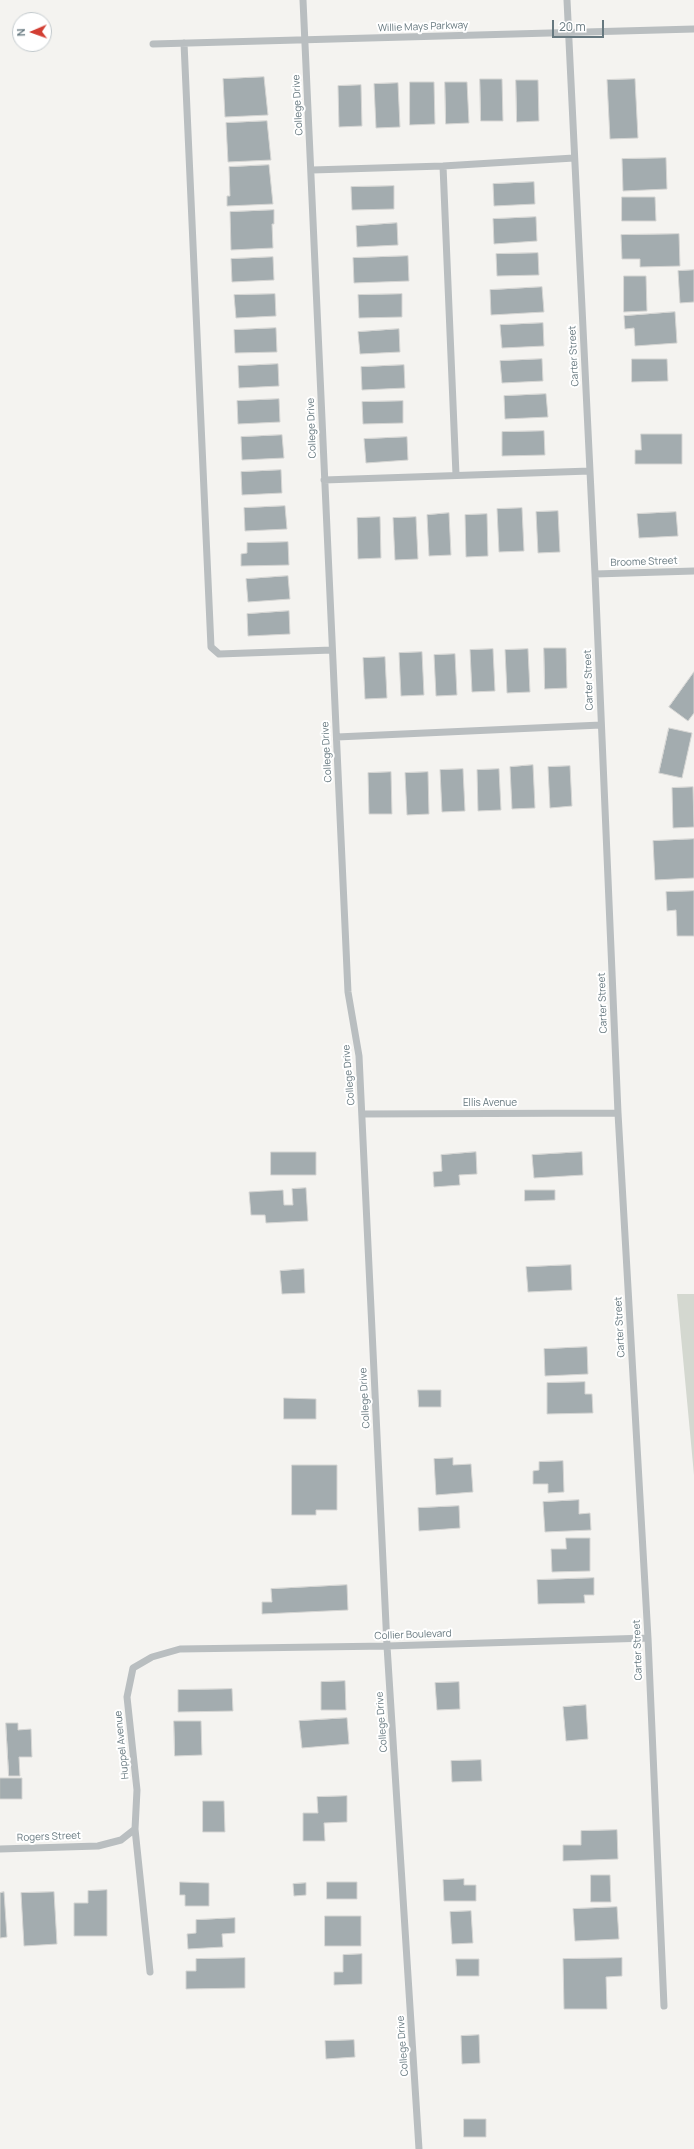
<!DOCTYPE html>
<html>
<head>
<meta charset="utf-8">
<style>
  body { margin:0 }
  #map { position:relative; width:694px; height:2149px; overflow:hidden; background:#f4f3f0; font-family:Manrope,sans-serif }
  canvas { display:block }
  .north { position:absolute; left:12px; top:12px; width:40px; height:40px; box-sizing:border-box; background:#fff; border:1px solid #c2c9cc; border-radius:50%; rotate:268deg; font-size:11px; font-weight:700; line-height:16px; text-align:center; color:#66787f }
  .north::after { content:''; display:block; margin:auto; width:14px; height:18px; background:#d23e33; clip-path:polygon(50% 0,100% 100%,50% 72%,0 100%) }
  .scale { position:absolute; left:552px; top:20px; width:52px; height:18px; box-sizing:border-box; border:2px solid #66787f; border-top:0; padding-left:5px; font-size:12px; line-height:14px; white-space:nowrap; color:#66787f; -webkit-text-stroke:3px #fff; paint-order:stroke }
</style>
</head>
<body>
<div id="map">
<canvas width="694" height="2149"></canvas>
<div class="north">N</div>
<div class="scale">20 m</div>
</div>
<script>
const c = document.querySelector('canvas').getContext('2d');
c.lineJoin = 'round';
function fill(path, color) { c.fillStyle = color; c.fill(path, 'evenodd'); }
function trace(path, color, width, dash) { c.strokeStyle = color; c.lineWidth = width; c.lineCap = dash ? 'butt' : 'round'; c.setLineDash(dash || []); c.stroke(path); }
function write(font, color, halo, rows, align = 'center') {
  c.font = font + ' Manrope,sans-serif'; c.lineWidth = 4; c.setLineDash([]); c.textBaseline = 'middle'; c.strokeStyle = halo; c.fillStyle = color; for (const [text, x, y, turn = 0] of rows) {
    c.save(); c.translate(x, y); c.rotate((+turn || 0) * Math.PI / 180); c.textAlign = isNaN(turn) ? turn : align; if (halo) c.strokeText(text, 0, 0); c.fillText(text, 0, 0); c.restore();
  }
}
fill(new Path2D(`
  M677 1294H694V1475Z`), '#d4d8d0');
const building = new Path2D(`
  M264 77 268 115 225 117 223 79Z
  M480 79H502L503 121H481Z
  M635 79 638 138 610 139 607 80Z
  M516 80H538L539 121 517 122Z
  M410 82H434L435 124 410 125Z
  M445 82H467L469 123 446 124Z
  M398 83 400 127 376 128 374 84Z
  M361 85 362 126 339 127 338 86Z
  M267 121 271 160 228 162 226 123Z
  M666 158 667 189 623 191 622 159Z
  M269 165 273 204 227 206V196H230L229 167Z
  M534 182 535 204 494 206 493 184Z
  M394 186V209L352 210 351 187Z
  M622 197H655L656 221H622Z
  M274 210V224H272L273 248 231 250 230 212Z
  M536 217 537 241 494 244 493 219Z
  M397 223 398 245 357 247 356 226Z
  M679 234 680 266 640 267V259H622L621 235Z
  M538 253 539 275 497 276 496 254Z
  M408 256 409 281 354 283 353 258Z
  M273 257 274 280 232 282 231 259Z
  M694 270V302L680 303 678 271Z
  M624 276H646L647 311 624 312Z
  M542 287 544 312 491 315 490 290Z
  M275 294 276 316 236 318 234 295Z
  M402 294V317L359 318 358 295Z
  M675 312 677 343 635 346 634 328 625 329 624 316Z
  M543 323 544 346 502 348 500 325Z
  M276 328 277 352 235 353 234 330Z
  M399 329 400 352 360 354 358 332Z
  M542 359 543 381 502 383 500 361Z
  M632 359H667L668 381 632 382Z
  M278 364 279 386 239 388 238 366Z
  M404 365 405 388 362 390 361 367Z
  M546 394 548 417 505 419 504 396Z
  M279 399 280 422 238 424 237 401Z
  M403 401V423L363 424 362 402Z
  M544 431 545 455 502 456V432Z
  M641 434H682V464H635V450H641Z
  M282 435 284 458 242 460 241 437Z
  M407 437 408 460 366 463 364 439Z
  M281 470 282 493 242 495 241 472Z
  M285 506 287 529 245 531 244 508Z
  M522 508 524 551 499 552 497 509Z
  M558 511 560 552 538 553 536 512Z
  M676 512 678 536 639 538 637 514Z
  M449 513 451 555 429 556 427 515Z
  M487 514 488 556 466 557 465 515Z
  M380 517 381 558 358 559 357 518Z
  M416 517 418 559 395 560 393 518Z
  M288 542 289 565 241 566V554L247 553V543Z
  M288 576 290 599 248 602 246 579Z
  M289 611 290 634 248 636 247 614Z
  M544 648H566L567 688 545 689Z
  M493 649 495 691 472 692 470 650Z
  M528 649 530 692 507 693 505 650Z
  M422 652 424 695 401 696 399 653Z
  M455 654 457 695 436 696 434 655Z
  M385 657 387 698 365 699 363 658Z
  M694 672V713L688 721 669 707Z
  M669 728 692 733 682 778 659 773Z
  M533 765 535 808 512 809 510 767Z
  M570 766 572 806 550 808 548 767Z
  M463 769 465 811 442 812 440 770Z
  M499 769 501 810 478 811 477 770Z
  M391 772 392 814H369L368 773Z
  M428 772 429 814 407 815 405 773Z
  M693 787 694 827 673 828 672 788Z
  M694 839V878L655 880 653 841Z
  M694 891V936H677L676 910 667 911 666 892Z
  M271 1152H316V1175H271Z
  M476 1152 477 1174 459 1175 460 1185 434 1187 433 1172 442 1171 441 1155Z
  M582 1152 583 1175 534 1178 532 1155Z
  M306 1188 308 1221 266 1223 265 1215H251L249 1192 283 1190 284 1205H293L292 1189Z
  M525 1190H555V1200L525 1201Z
  M571 1265 572 1290 528 1292 526 1267Z
  M304 1269 305 1293 282 1294 280 1271Z
  M587 1347 588 1374 545 1376 544 1349Z
  M585 1382V1394H592L593 1413 547 1414V1383Z
  M418 1390H441V1407H419Z
  M284 1398 316 1399V1419H284Z
  M453 1458V1465L471 1464 473 1492 436 1495 434 1459Z
  M563 1461 564 1492 548 1493V1484H533V1471L539 1470V1462Z
  M292 1465H337V1510H316V1515H292Z
  M579 1500V1514L590 1513 591 1530 545 1532 543 1502Z
  M459 1506 460 1528 419 1531 418 1508Z
  M566 1538H590V1571L552 1572 551 1549H566Z
  M594 1578V1595H584L585 1603 538 1604 537 1580Z
  M347 1585 348 1610 262 1614V1602H272L271 1589Z
  M345 1681 346 1710H321V1682Z
  M459 1682 460 1709 437 1710 435 1683Z
  M232 1689 233 1711 178 1712V1690Z
  M586 1705 588 1739 566 1741 563 1707Z
  M347 1718 349 1744 302 1748 299 1721Z
  M174 1721H201L202 1755 175 1756Z
  M6 1723H18V1730L31 1729 32 1757H19L20 1776H9Z
  M481 1760 482 1781 452 1782 451 1761Z
  M0 1778H22V1799H0Z
  M347 1796V1822L324 1823 325 1841H303V1813H318L317 1797Z
  M203 1801H224L225 1832H203Z
  M617 1830 618 1859 563 1861V1845H581V1831Z
  M591 1875H610L611 1902H591Z
  M464 1879V1885H476V1901H444L443 1880Z
  M180 1882 209 1883V1906H185V1895H180Z
  M327 1882H357V1899H327Z
  M306 1883V1895L294 1896 293 1884Z
  M107 1890V1936H74V1903H88V1891Z
  M4 1892 7 1937 0 1938V1893Z
  M54 1892 57 1944 24 1946 21 1893Z
  M617 1907 619 1939 575 1941 573 1909Z
  M471 1911 473 1943 452 1944 450 1912Z
  M325 1916H361V1946H325Z
  M235 1918V1933L222 1934 223 1947 188 1949 187 1934 196 1933V1920Z
  M362 1954V1984L334 1985V1972H343V1955Z
  M245 1958V1988L186 1989V1971H196V1959Z
  M622 1958V1976L606 1977 607 2009H564L563 1959Z
  M456 1959H479V1976H457Z
  M479 2035 480 2063 462 2064 461 2036Z
  M354 2040 355 2057 326 2059 325 2041Z
  M464 2119H486V2137H464Z`);
fill(building, '#a3acaf');
trace(building, '#d5d5d3', 1);
trace(new Path2D(`
  M303 0 348 992 359 1056 387 1646 419 2149
  M567 0 595 574 618 1113 648 1638 664 2006
  M184 43 211 647 219 654 332 650
  M153 44 694 29
  M443 166 456 475
  M312 170 443 166 574 158
  M324 480 590 471
  M595 574 694 571
  M337 737 601 725
  M362 1114 618 1113
  M135 1829 150 1972
  M0 1849 98 1846 121 1840 135 1829 137 1790 127 1697 133 1668 152 1657 180 1649 387 1646 648 1638`), '#b9bec0', 7);
write('10px', '#66787f', '#fff', [
  ["Willie Mays Parkway",423,27,-2],
  ["College Drive",298,105,-93],
  ["Carter Street",574,356,-93],
  ["College Drive",312,428,-92],
  ["Broome Street",644,562,-2],
  ["Carter Street",589,680,-92],
  ["College Drive",327,752,-93],
  ["Carter Street",603,1003,-92],
  ["College Drive",349,1075,-95],
  ["Ellis Avenue",490,1103],
  ["Carter Street",620,1327,-93],
  ["College Drive",365,1398,-93],
  ["Collier Boulevard",413,1635,-2],
  ["Carter Street",638,1650,-92],
  ["College Drive",382,1722,-94],
  ["Huppel Avenue",122,1745,-96],
  ["Rogers Street",49,1837,-2],
  ["College Drive",403,2046,-94]
]);
</script>
</body>
</html>
